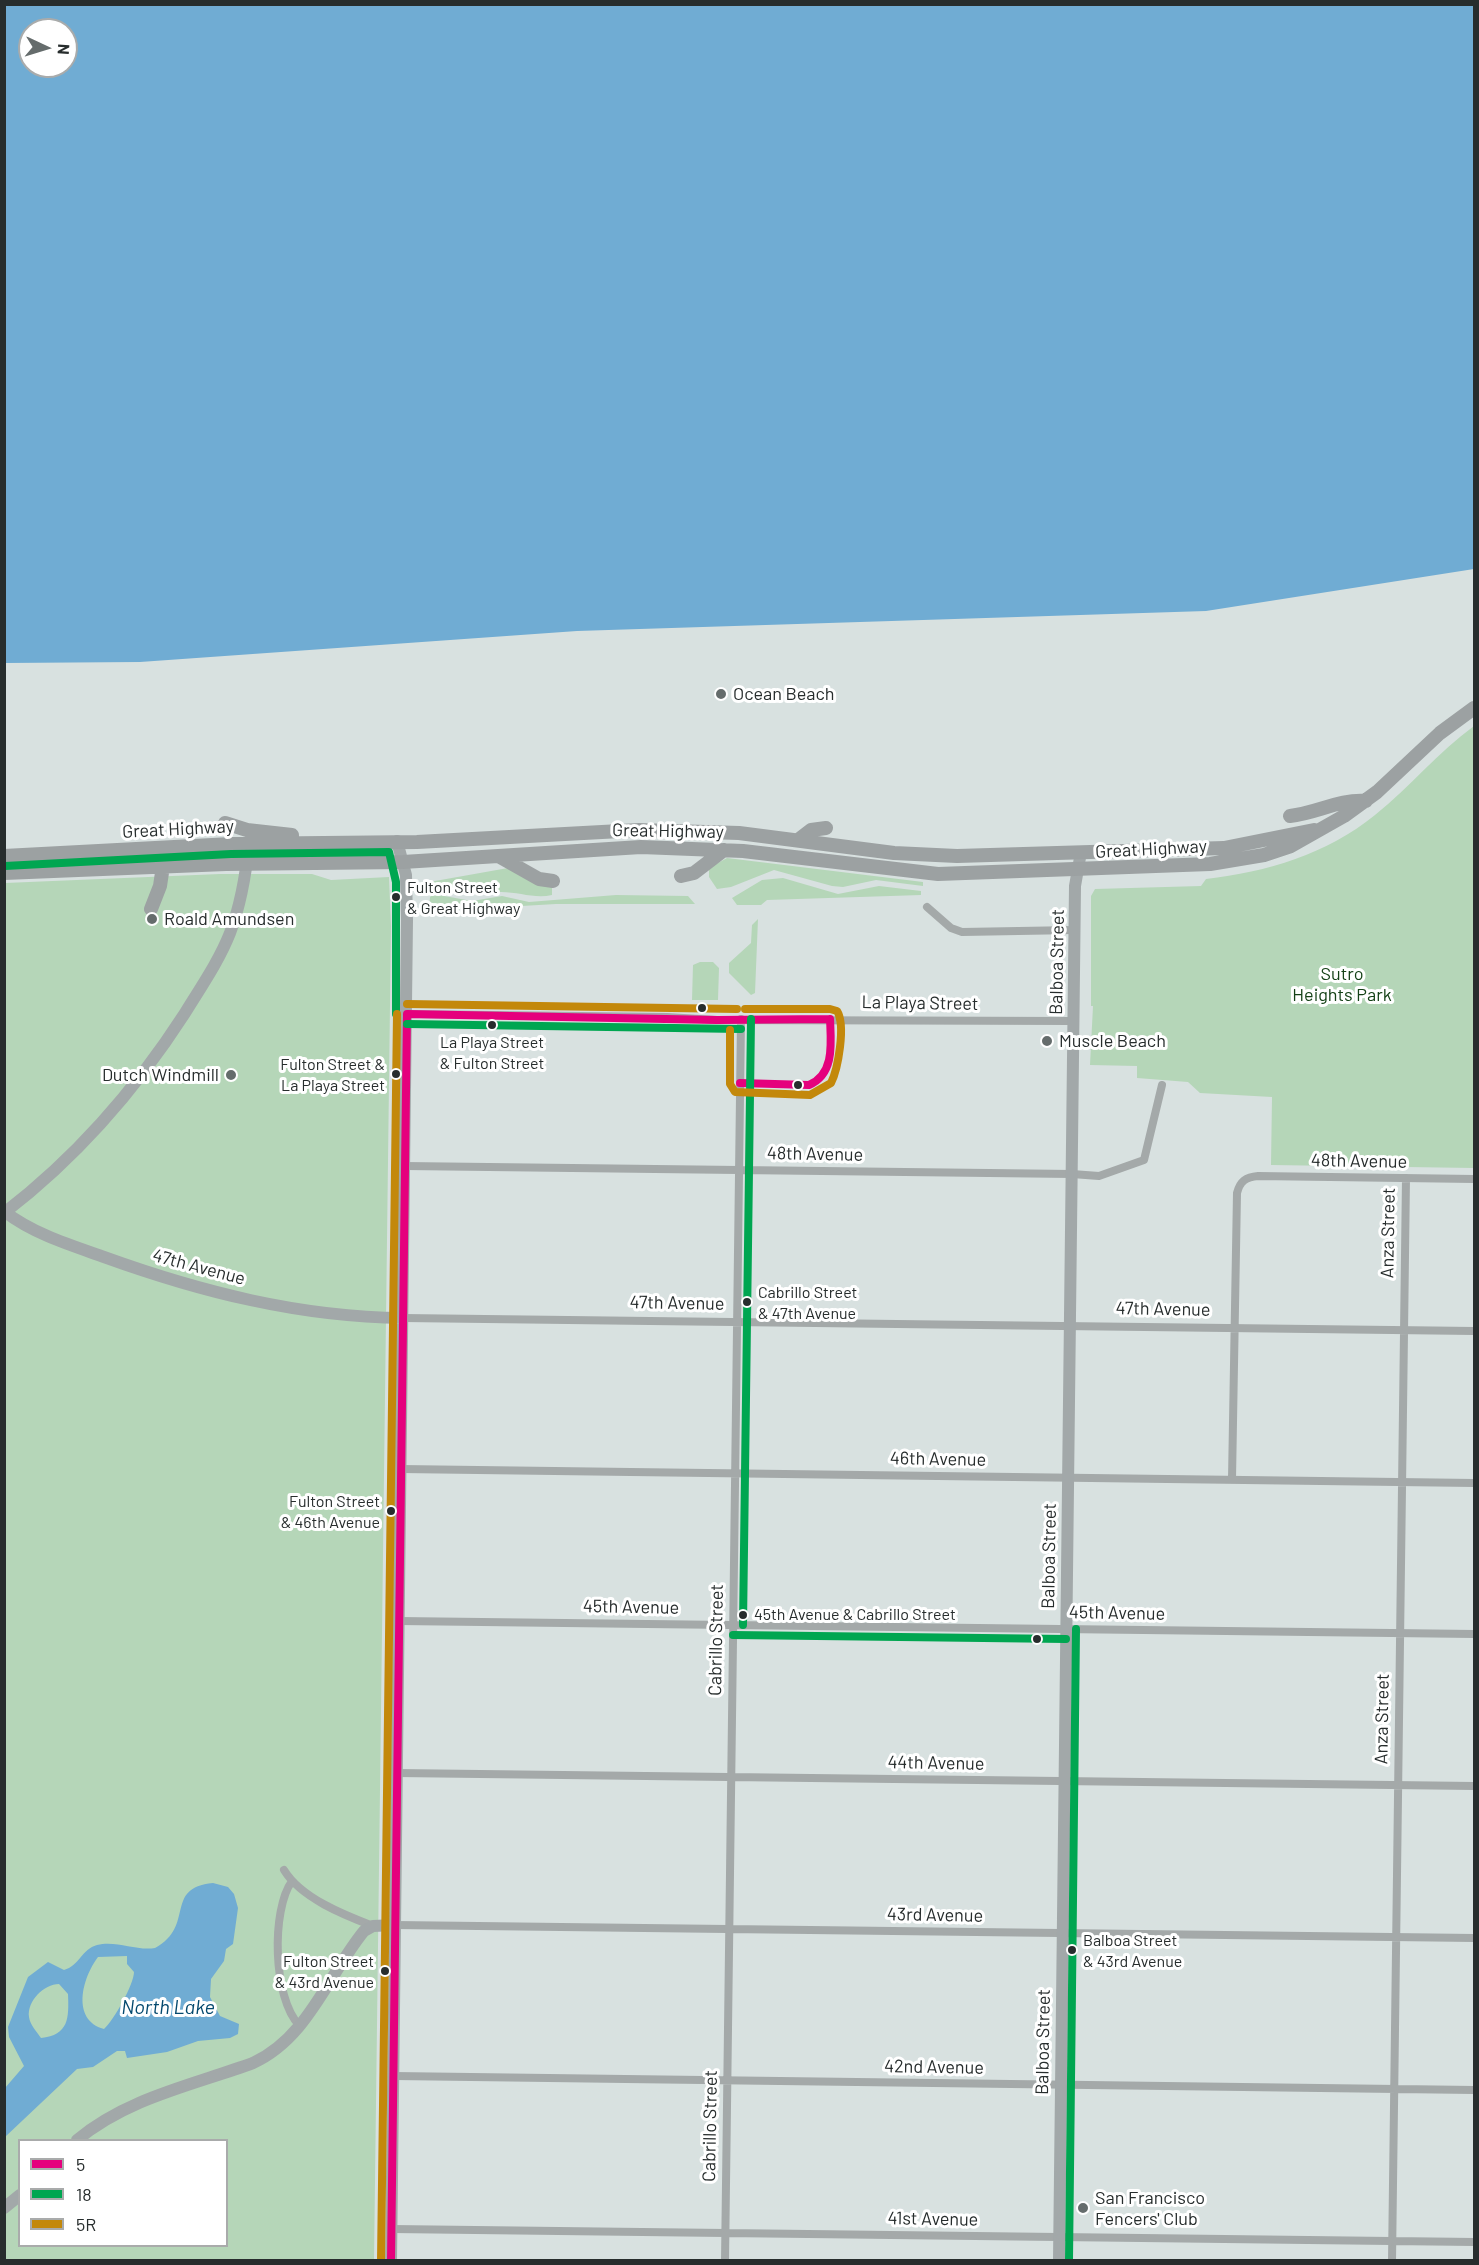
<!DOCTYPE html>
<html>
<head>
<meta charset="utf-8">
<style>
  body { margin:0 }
  #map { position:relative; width:1479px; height:2265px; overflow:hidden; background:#d8e1e0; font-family:Barlow,sans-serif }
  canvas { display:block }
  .frame { position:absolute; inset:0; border:6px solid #272d2d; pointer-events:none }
  .legend { position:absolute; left:18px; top:2139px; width:210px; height:108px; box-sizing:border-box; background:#fff; border:2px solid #a9abab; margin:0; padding:8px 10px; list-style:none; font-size:18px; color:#272d2d }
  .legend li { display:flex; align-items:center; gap:12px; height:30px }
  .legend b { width:30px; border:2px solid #a9abab }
  .north { position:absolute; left:18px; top:18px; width:60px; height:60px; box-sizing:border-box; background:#fff; border:2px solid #a9abab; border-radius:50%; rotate:94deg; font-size:16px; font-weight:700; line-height:24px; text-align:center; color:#272d2d }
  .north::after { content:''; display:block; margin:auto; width:21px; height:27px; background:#656c6c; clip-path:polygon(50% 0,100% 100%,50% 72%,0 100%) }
</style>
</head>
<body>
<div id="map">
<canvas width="1479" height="2265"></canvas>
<div class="frame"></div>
<ul class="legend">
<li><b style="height:8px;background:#e5007d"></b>5</li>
<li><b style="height:8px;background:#00a651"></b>18</li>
<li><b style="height:8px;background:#c3880b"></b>5R</li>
</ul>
<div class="north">N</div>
</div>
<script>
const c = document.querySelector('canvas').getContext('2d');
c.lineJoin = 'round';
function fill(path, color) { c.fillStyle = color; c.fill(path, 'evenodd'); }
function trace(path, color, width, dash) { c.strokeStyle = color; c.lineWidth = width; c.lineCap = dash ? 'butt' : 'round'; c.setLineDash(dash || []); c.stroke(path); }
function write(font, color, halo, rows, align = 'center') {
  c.font = font + ' Barlow,sans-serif'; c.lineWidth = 6; c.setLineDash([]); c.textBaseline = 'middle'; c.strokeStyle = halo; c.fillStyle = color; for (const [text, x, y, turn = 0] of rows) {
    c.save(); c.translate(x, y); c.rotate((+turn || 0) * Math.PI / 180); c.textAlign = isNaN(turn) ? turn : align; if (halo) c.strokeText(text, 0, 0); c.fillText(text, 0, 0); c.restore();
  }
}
fill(new Path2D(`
  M1474 726V1168L1271 1165 1272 1097 1200 1093 1188 1082 1137 1078V1066L1090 1065 1093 1006H1091V896L1095 889 1201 886 1206 879C1267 872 1327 854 1375 815 1410 787 1438 752 1474 726Z
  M727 858 923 882V886L876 880 843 887 832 886 774 870 731 887 717 889 709 877V868Z
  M508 868 552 885V895C535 899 519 892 501 892 472 891 461 897 431 886V882L435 881Z
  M220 874H312L331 880 389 877 391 926 374 2260H5V883ZM20 2140H226V2246H20Z
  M783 878 838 894 879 886 921 891V895L767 900 761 905H737L732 898 762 880Z
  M433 894 472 901 502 896 529 902 616 895 688 896 695 904H556L435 911 429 909 430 897Z
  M758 919 755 993 751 995 729 973V963L751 943 752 925Z
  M700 962H713L719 968 718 1000H692L693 965Z`), '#b5d6b8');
fill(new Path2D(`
  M4 5H1474V569L1206 611 577 631 140 662 5 663ZM30 30H66V66H30Z
  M213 1883 228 1887 234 1894 238 1908 233 1944 226 1949 224 1961 211 1979 210 1997 220 2016 239 2024 238 2034 230 2038 198 2041 167 2052 127 2058 125 2051H117L93 2067 77 2069 5 2137V2088L24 2066 9 2037 8 2027 28 1977 48 1962 64 1970C79 1966 82 1949 97 1945 116 1940 136 1951 155 1948 196 1926 163 1888 213 1883ZM127 1956V1964L134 1972C134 1984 114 2020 104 2029 71 2020 82 1978 98 1957ZM59 1984 68 1994C69 2018 69 2035 41 2038 37 2032 30 2025 29 2017 27 2001 44 1984 59 1984Z`), '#70acd3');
trace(new Path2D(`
  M927 907 951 928 962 932 1075 930
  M407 1014 667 1017 717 1020 1074 1021
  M405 1166 1072 1174 1099 1176 1144 1160 1162 1085
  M403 1318 1474 1331
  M401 1469 1474 1483
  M1232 1479 1237 1193C1240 1181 1246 1177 1258 1176L1474 1179
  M399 1621 1474 1634
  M397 1773 1474 1786
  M284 1870C301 1898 344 1915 373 1926
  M292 1881C271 1910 273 1998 299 2025
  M395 1925 1474 1938
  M394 2076 1474 2090
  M392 2229 1474 2242
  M725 2260 741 1019
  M1392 2260 1406 1178`), '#a4a9a9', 8);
trace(new Path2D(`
  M5 1212C34 1234 70 1245 104 1257 201 1292 300 1317 403 1318
  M4 1213C77 1157 136 1089 185 1013 201 987 219 961 230 933 241 904 246 874 249 843
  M77 2140C127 2098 193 2085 253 2063 308 2038 328 1975 364 1931L373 1926 395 1925
  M4 2208 20 2195
  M391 2260 407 920 406 875 397 841
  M1059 2260 1075 886 1081 852`), '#a2a8a9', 12);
trace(new Path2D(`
  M1290 816C1317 813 1339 799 1366 801
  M225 823 247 830 292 835
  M798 840 811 830 826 828
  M4 856 231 844 417 842 639 830 739 833 894 853 957 856 1224 848 1314 830
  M500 857 539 879 553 881
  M4 873 226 864 403 862 641 847 743 851 938 874 1210 864 1264 855 1291 846 1344 816 1377 792 1440 733 1474 708
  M681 876 694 873 724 850
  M151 909 160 886 163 866`), '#9ca1a2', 14);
trace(new Path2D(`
  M407 1014 717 1020 830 1019
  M740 1083 809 1085C835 1074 831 1043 830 1019
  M391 2260 407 1014`), '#e5007d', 8);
trace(new Path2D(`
  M5 866 231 854 389 852 396 882V1014
  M407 1024 741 1029
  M743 1625 751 1019
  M733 1635 1066 1639
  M1069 2260 1076 1629`), '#00a651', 8);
trace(new Path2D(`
  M407 1004 737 1009
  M730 1030V1084L735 1092 810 1095 831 1083C838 1069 846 1025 837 1011L830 1009H745
  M381 2260 397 1014`), '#c3880b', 8);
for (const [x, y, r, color] of [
  [721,694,6,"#656c6c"],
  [396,897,5,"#272d2d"],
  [152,919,6,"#656c6c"],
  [702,1008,5,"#272d2d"],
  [492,1025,5,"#272d2d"],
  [1047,1041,6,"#656c6c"],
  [396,1074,5,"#272d2d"],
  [231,1075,6,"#656c6c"],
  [798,1085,5,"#272d2d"],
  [747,1302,5,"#272d2d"],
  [391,1511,5,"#272d2d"],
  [743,1615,5,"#272d2d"],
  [1037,1639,5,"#272d2d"],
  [1072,1950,5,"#272d2d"],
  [385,1971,5,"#272d2d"],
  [1083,2208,6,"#656c6c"]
]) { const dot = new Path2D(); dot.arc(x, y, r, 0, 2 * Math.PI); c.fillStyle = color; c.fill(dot); trace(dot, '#fff', 2); }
write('16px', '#272d2d', '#fff', [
  ["Fulton Street",407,888],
  ["& Great Highway",407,909],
  ["La Playa Street",492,1043,"center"],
  ["& Fulton Street",492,1064,"center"],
  ["Fulton Street &",385,1065,"right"],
  ["La Playa Street",385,1086,"right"],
  ["Cabrillo Street",758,1293],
  ["& 47th Avenue",758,1314],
  ["Fulton Street",380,1502,"right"],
  ["& 46th Avenue",380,1523,"right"],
  ["45th Avenue & Cabrillo Street",754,1615],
  ["Balboa Street",1083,1941],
  ["& 43rd Avenue",1083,1962],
  ["Fulton Street",374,1962,"right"],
  ["& 43rd Avenue",374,1983,"right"]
], 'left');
write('18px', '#272d2d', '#fff', [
  ["Ocean Beach",733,694],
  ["Roald Amundsen",164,919],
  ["Muscle Beach",1059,1041],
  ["Dutch Windmill",219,1075,"right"],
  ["San Francisco",1095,2198],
  ["Fencers' Club",1095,2219]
], 'left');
write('18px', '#272d2d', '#fff', [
  ["Great Highway",178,829,-3],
  ["Great Highway",668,831,1],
  ["Great Highway",1151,849,-3],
  ["Balboa Street",1057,962,-89],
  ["La Playa Street",920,1003,1],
  ["48th Avenue",815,1154,1],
  ["48th Avenue",1359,1161,1],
  ["Anza Street",1388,1233,-89],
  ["47th Avenue",199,1267,15],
  ["47th Avenue",677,1303,1],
  ["47th Avenue",1163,1309,1],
  ["46th Avenue",938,1459,1],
  ["Balboa Street",1049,1556,-89],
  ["45th Avenue",631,1607,1],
  ["45th Avenue",1117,1613,1],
  ["Cabrillo Street",716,1640,-89],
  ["Anza Street",1382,1719,-89],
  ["44th Avenue",936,1763,1],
  ["43rd Avenue",935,1915,1],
  ["Balboa Street",1043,2042,-89],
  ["42nd Avenue",934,2067,1],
  ["Cabrillo Street",710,2126,-89],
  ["41st Avenue",933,2219,1]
]);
write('18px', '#144116', '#fff', [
  ["Sutro",1342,974],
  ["Heights Park",1342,995]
]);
write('italic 20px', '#04496e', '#fff', [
  ["North Lake",168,2007]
]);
</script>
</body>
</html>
